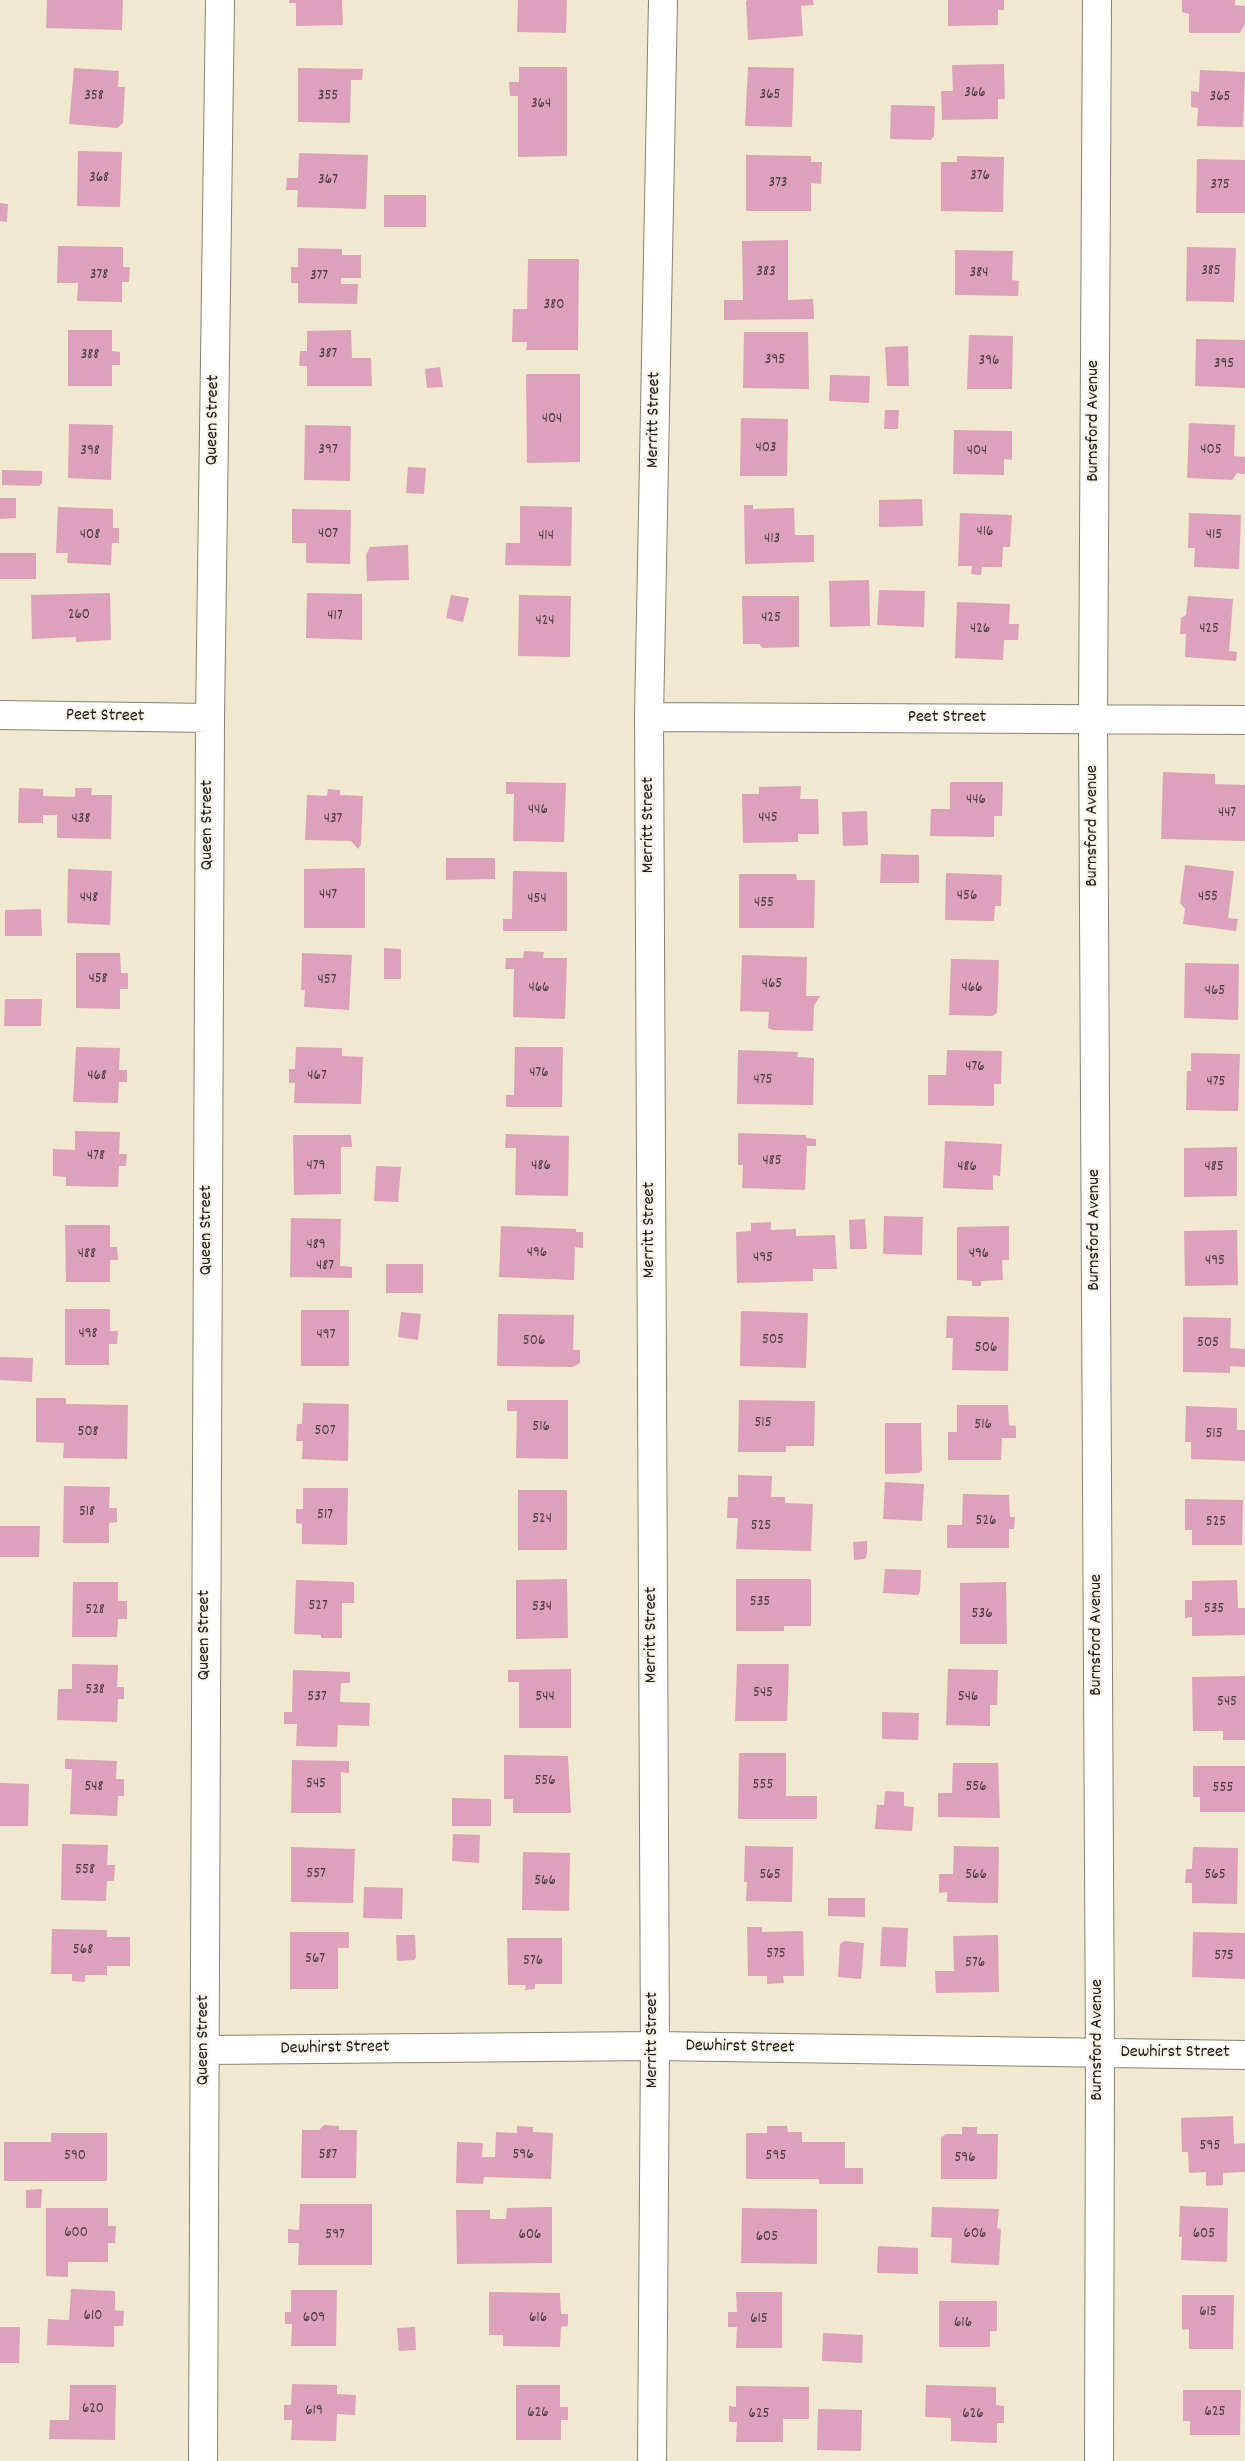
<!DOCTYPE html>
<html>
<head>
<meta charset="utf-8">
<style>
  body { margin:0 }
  canvas { display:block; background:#f0e8cf }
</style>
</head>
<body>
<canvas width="1245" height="2461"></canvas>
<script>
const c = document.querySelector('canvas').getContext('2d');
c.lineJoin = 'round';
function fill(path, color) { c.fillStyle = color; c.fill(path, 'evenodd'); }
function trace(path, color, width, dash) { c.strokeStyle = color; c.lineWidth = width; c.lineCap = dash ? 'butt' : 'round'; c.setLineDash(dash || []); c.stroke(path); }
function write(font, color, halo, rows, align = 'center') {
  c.font = font + ' Dekko,sans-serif'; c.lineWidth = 4; c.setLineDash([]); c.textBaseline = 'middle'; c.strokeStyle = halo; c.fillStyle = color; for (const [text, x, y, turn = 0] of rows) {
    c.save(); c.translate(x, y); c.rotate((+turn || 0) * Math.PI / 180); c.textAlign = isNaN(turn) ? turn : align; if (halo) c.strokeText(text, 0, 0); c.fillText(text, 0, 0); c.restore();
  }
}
fill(new Path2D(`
  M47 0H123L122 30 46 28Z
  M289 0H342L343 25 296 26V3H289Z
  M518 0H567L566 33 517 32Z
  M748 0H813L814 5 801 6 803 36 748 40 746 1Z
  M948 0H1004V10H998V25L948 26Z
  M1182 0H1235V5L1245 6V24L1240 33H1189V14L1182 12Z
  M1004 64 1005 99H998V119L942 120 941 91H953L952 65Z
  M519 67H567V156L518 157V96H510L509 82H519Z
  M748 67 794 68 792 127 745 126Z
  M74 68 119 71 118 87H125L123 123 117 128 69 124Z
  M298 68 363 69 362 80H351L350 123 298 122Z
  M1200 70 1245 72 1243 127 1197 126 1198 108 1191 107V91L1199 92Z
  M891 105 935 106 934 136 931 140 890 139Z
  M78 151 122 152 120 207 77 206Z
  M299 153 368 155 366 209 297 207 298 190H286L287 178H298Z
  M746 155 811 156V162H822L821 184 811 183V211H746Z
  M957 156 1004 157 1003 212 941 211V162H957Z
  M1197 159 1245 160V213H1196Z
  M384 195H426V227H384Z
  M0 203 8 204 7 222 0 221Z
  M788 240V300L813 299 814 319 724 320V300H743L742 241Z
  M58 246 123 247V267H130L129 282H122V302L77 301 78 283H57Z
  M1187 247 1236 248 1234 302 1186 301Z
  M298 248 342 249V255H361V278H341V284H358L357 304 298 303V283H291V267H298Z
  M955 250 1013 251 1012 280 1019 281 1018 296 955 295Z
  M528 259H579L578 350H526L527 342H512L513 309H527Z
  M68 330H112V351L120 352V365H112V386H68Z
  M351 330 352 358H371L372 386H307V366H299L300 351H307V331Z
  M744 332H808L809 389 743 388Z
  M969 335 1013 336 1012 389H967Z
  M1196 339 1245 340V388L1195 386Z
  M908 346 909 386H887L885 347Z
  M440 367 443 387 427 388 425 369Z
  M526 374H580V462L527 463Z
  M830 375 870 376 869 403 829 401Z
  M885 410H899L898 429H884Z
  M741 418 788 419 787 476H740Z
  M1189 423 1235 425 1234 456 1245 457V474L1237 473 1232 480 1187 478Z
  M69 424 113 425 111 480 68 478Z
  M305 425 351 426 350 481 304 480Z
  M954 430 1012 431V460L1004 459V475L953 474Z
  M408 467 426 468 424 494 406 493Z
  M2 470 42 471V483L39 486 2 485Z
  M0 498H16V518L0 519Z
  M922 499 923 526 879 527V500Z
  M744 505H753V509L794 508 795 535H814V562L745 564Z
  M520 506 572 507 571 566 505 565 506 543H520Z
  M58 507 113 509V528H119V543H112L111 565 67 563 68 553H56Z
  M292 509 351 510 350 564 306 563V543H292Z
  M960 513 1012 515 1010 547H1003L1002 567H982L981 575 971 574 972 566H958Z
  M1189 513 1241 515 1239 569 1194 567 1195 548H1188Z
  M408 545 409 580 367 581 366 555 370 547Z
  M0 553H36V579H0Z
  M869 580 870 626 830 627 829 581Z
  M879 590 925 591 924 627 877 625Z
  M110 593 111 640 76 642V637L32 639 31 595Z
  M307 593 362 594V640L306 638Z
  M451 595 469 598 463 622 446 618Z
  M519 595 571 596 570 657 518 656Z
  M742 596H799V647L763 648 759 644H743Z
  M1188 596 1233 599 1229 651 1237 652 1236 661 1185 657 1186 634H1180L1181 618 1186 615Z
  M957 602 1010 604 1009 624H1019L1018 640H1004L1003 660 955 658Z
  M1163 772 1215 774V784L1245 785V841L1161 839Z
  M506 782 566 783 564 842 513 841 514 794H506Z
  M950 782H1003L1002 816H994V837L930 836 931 809H950Z
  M801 786 800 799H818L819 834H798V842L743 843 742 794H759V787Z
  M19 788 43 789V796L75 797V788H92L91 795H112L111 839 57 838V815H43V823H18Z
  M328 789 340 790V795L363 796 361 844 358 849 351 841 305 840 307 795 327 796Z
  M867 811 868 845 843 846 842 812Z
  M881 854 919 855V883H880Z
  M446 858H495V879L446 880Z
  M1185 865 1234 871 1228 918 1238 919 1236 931 1183 924 1185 909 1180 903Z
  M365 868V928H304V869Z
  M68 869 112 871 110 925 67 923Z
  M513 871 567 872V931H503V919H512Z
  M946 873 1002 875 1001 906H995L994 921 945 920Z
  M739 874H796L797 880H815L814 928H739Z
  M41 909 42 936H5V910Z
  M384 948 401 949V979H384Z
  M524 951 544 952 543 958H567L565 1019 513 1017 514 969H505L506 958H523Z
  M76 953H120L121 973H128V989H120V1009L76 1008Z
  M302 953 352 955 349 1010 304 1007 305 990H301Z
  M742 955 807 957 806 996H820L814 1006 813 1031 773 1030 768 1028 769 1012 740 1011Z
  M951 959 999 960 997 1013 992 1016 949 1015Z
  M1185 963 1239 964 1238 1020 1184 1018Z
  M5 999H42L41 1026H4Z
  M76 1047 120 1048 119 1070H127V1082H119L118 1103 73 1102Z
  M296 1047 342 1048V1056L363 1057 361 1104 294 1103 295 1083H289V1069H295Z
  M515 1047H563L562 1107H506V1095H514Z
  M738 1050 798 1052 797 1057 814 1058 813 1105 737 1104Z
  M947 1050 1002 1051 1001 1084H994V1106L928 1105V1075H946Z
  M1191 1053 1240 1054 1238 1111 1186 1110 1187 1071H1191Z
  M75 1131 120 1132 119 1154H127L126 1166H119L118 1187 66 1186V1177L53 1176V1149L75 1150Z
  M738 1133 806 1135V1138L816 1139V1146H807L805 1190 742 1188 743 1165H738Z
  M506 1134 569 1136 568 1196 515 1195 516 1148H505Z
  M293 1135H351L352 1147H341V1194L294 1195Z
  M945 1141 1002 1144 1000 1176 993 1175V1190L943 1188Z
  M1237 1147V1196L1184 1197V1148Z
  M376 1166 401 1167 398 1202 374 1201Z
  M884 1216 923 1217 922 1255 883 1254Z
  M291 1218 341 1219 340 1266 352 1267V1278L290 1277Z
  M865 1219 867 1249H850L849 1220Z
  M771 1222V1230L796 1229V1236L835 1235 837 1269H813V1281L737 1283 736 1232 751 1231V1223Z
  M65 1225H110V1247H117L118 1260H110V1282H66Z
  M501 1226 576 1229V1232H583V1248L575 1247 574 1280 499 1277Z
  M1009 1226V1260H1002L1003 1280 981 1281V1286H972V1281L957 1280V1227Z
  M1237 1230 1238 1285 1185 1286 1184 1231Z
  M386 1264H423V1293H386Z
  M65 1309H110V1331H118L117 1344H109V1365H65Z
  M301 1310H349V1366H301Z
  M741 1311 808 1313 806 1368 740 1366Z
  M401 1312 421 1314 418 1340 398 1337Z
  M498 1314 574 1315 573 1350H580V1363L573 1367 497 1366Z
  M947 1316 1009 1317 1008 1371 952 1370 953 1338H946Z
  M1183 1317 1231 1318 1230 1348 1245 1349V1367L1230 1366V1373L1183 1372Z
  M0 1357 33 1358 32 1382 0 1380Z
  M36 1398H66V1404L128 1405 127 1459 63 1458 64 1443 36 1442Z
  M507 1400H568V1459L516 1458 517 1411H507Z
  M739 1400 815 1401 814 1446H786V1452H738Z
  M303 1403 349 1404 348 1461 302 1459 303 1441H296L297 1424H302Z
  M957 1405H1008L1009 1425 1016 1426V1438H1002L1001 1460H948V1432H957Z
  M1186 1406 1237 1408V1430H1245V1461L1191 1459V1442H1185Z
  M885 1423H921L922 1470 919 1473 885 1474Z
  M738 1475 772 1476 771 1497H785V1503L813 1504 811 1551 736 1549 738 1518H727L728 1497H738Z
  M885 1482 924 1484 922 1521 883 1519Z
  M64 1486 110 1487 109 1508H117V1522L109 1523V1543H63Z
  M303 1488H348L347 1545 302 1544V1524L296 1523V1509H303Z
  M518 1490H567V1550H518Z
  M963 1494 1009 1495 1010 1517H1015L1014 1529H1009V1548H947V1525H962Z
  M1185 1499 1243 1500 1242 1545H1192V1530H1185Z
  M0 1526H40L39 1557H0Z
  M867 1541V1554L865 1559 854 1560 853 1542Z
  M885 1569 921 1570 920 1591 918 1595 883 1593Z
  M567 1579 568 1638 516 1639V1580Z
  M736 1579H811V1626H784V1631H736Z
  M296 1580 354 1582V1603H342V1638H321V1635L294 1634Z
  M1237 1580 1238 1608H1245V1635L1192 1636V1617L1185 1618V1600H1192V1581Z
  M73 1582H118V1601H127V1619H118L117 1637H72Z
  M1006 1582 1007 1644H960V1583Z
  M72 1664 118 1665 117 1687H124V1699H118L117 1722 57 1720 58 1689H72Z
  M737 1664H789L787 1721H735Z
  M571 1669V1728H519V1682H508V1670Z
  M948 1669 998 1670 997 1705H990V1726L946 1725Z
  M293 1670 350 1672V1683H341L340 1702 370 1703 369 1726 338 1725 337 1747 296 1746 297 1724H284V1712H292Z
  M1245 1676V1740H1223V1731H1193L1192 1677Z
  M882 1712 919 1713 918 1740 882 1739Z
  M739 1753H786V1796H817V1819H738Z
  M504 1755 568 1756 571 1813H513V1799H504Z
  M65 1759 117 1761 116 1779H124V1796H118L117 1816 70 1814 72 1769H65Z
  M292 1760 349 1761V1773L341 1772V1813H291Z
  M953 1763H998L1000 1818 938 1817V1793H952Z
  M1193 1766H1245V1812H1200V1797H1193Z
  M0 1783 29 1784 28 1826H0Z
  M885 1791 904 1792V1806L914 1807 912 1831 875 1829 877 1805H884Z
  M452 1798 491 1799V1826H452Z
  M453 1834 480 1835 479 1863 452 1861Z
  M62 1844 108 1845 107 1865H115L114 1881H107L106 1901 61 1900Z
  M745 1846 793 1847 792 1902 746 1901 747 1882H744Z
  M954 1846 999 1847 998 1903 947 1902V1892L939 1893V1874H953Z
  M291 1847 355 1849 353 1903 291 1902Z
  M1193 1847 1238 1848 1237 1904 1192 1903V1883H1185L1186 1869H1192Z
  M523 1852 570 1853 569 1911 522 1910Z
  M364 1887 403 1888 402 1919 363 1918Z
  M828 1898H865V1917L828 1916Z
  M747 1927H762V1932L803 1931 804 1976H783L784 1983 767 1984V1976H748Z
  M882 1927 908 1928 906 1967 880 1966Z
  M52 1929 107 1930V1937H130V1966H107V1975H85V1982L72 1981V1974H51Z
  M290 1932H349V1948H338V1989H290Z
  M1193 1932 1245 1933V1979L1192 1977Z
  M396 1935H415L416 1957 414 1960 397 1961Z
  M998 1935 999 1992 936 1993 935 1971H954L953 1936Z
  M507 1938H562V1984H535V1989L525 1990 526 1985H508Z
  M844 1941 864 1943 861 1979 838 1977 840 1944Z
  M1233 2116 1234 2144 1245 2143V2172L1223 2173V2185L1206 2186V2172L1189 2173 1188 2152H1182L1181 2118Z
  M324 2125 339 2126V2130H357L356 2178H301L302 2130H319Z
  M517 2126 533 2127V2132L553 2133 551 2179 484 2177 483 2184 456 2183 457 2142 483 2143 482 2157H495L496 2132 517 2133Z
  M767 2126H787L788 2132H802V2142H845V2168H863V2184H819V2179H746V2133H767Z
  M962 2127H977V2134H998L997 2179H941V2137L946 2134H962Z
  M51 2133H107V2181H4V2142H51Z
  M42 2189 41 2208H26V2190Z
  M300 2204H372V2265H298L299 2243H288V2229L299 2230Z
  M1180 2206 1228 2208 1227 2262 1181 2260 1182 2237H1179Z
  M552 2207V2263L457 2264 456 2210H490V2219H506L507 2208Z
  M932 2207 999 2209 997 2228 1001 2229 999 2265 951 2263 952 2238 931 2237Z
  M46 2208H108V2226H116L115 2243H108V2262H68V2277L46 2276Z
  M742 2208 817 2209V2264L741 2263Z
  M878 2246 918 2248V2274L877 2273Z
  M71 2289 115 2291V2310L124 2311 123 2326H114V2347L47 2345 48 2319 69 2320Z
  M291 2290H337L336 2346H291L292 2324H285V2312H291Z
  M489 2292 560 2293 561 2314H568V2326L561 2327 560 2347 503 2346V2335H489Z
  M736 2292H782V2348H736L737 2327H728V2312H737Z
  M1182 2295H1234L1233 2349H1189V2329L1182 2330Z
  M939 2301H997V2331H990V2347H939Z
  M0 2327H20L19 2363H0Z
  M415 2327 416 2350 399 2351 397 2328Z
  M823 2333 863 2335 862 2363 822 2361Z
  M292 2384 337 2385V2394L356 2395 355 2415 337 2414 336 2441 291 2440 292 2420H284V2405H291Z
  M70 2385H116L115 2440 49 2439 50 2420H69Z
  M516 2385H560V2407H568V2420H561V2440H516Z
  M926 2385 996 2387V2405L1004 2406V2423H997V2443L951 2441V2418L925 2417Z
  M736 2386 809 2387V2419H783V2442H736L737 2422H729V2406L736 2407Z
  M1183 2390H1241L1240 2435H1190V2421H1183Z
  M818 2409 862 2410 861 2451 817 2450Z`), '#dea1bb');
const street = new Path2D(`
  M1097 0 1093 719 1100 2054 1099 2461
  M0 715 210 718
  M649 717 1245 720
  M205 2050 655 2046 1245 2055
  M203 2461 210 718 220 0
  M652 2461 655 2046 649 717 663 0`);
trace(street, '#868276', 30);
trace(street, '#fff', 28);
write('15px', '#4c3d44', null, [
  ["366",975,94],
  ["365",770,96],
  ["358",94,97],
  ["355",328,97],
  ["365",1220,98],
  ["364",541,105],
  ["376",980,177],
  ["368",99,179],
  ["367",328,181],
  ["373",778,184],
  ["375",1220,186],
  ["385",1211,272],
  ["383",766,273],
  ["384",979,274],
  ["378",99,276],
  ["377",319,277],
  ["380",554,306],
  ["387",328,355],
  ["388",90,356],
  ["395",775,361],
  ["396",989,362],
  ["395",1224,365],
  ["404",552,420],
  ["403",766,449],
  ["397",328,451],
  ["405",1211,451],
  ["398",90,452],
  ["404",977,452],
  ["416",985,533],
  ["407",328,535],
  ["408",90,536],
  ["415",1214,536],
  ["414",546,537],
  ["413",772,540],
  ["260",79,616],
  ["417",335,617],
  ["425",771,619],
  ["424",545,622],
  ["426",980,630],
  ["425",1209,630],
  ["446",976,801],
  ["446",538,811],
  ["447",1227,814],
  ["445",768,819],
  ["438",81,820],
  ["437",333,820],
  ["447",328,896],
  ["456",967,897],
  ["455",1208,898],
  ["448",89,899],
  ["454",537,900],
  ["455",764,904],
  ["458",98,980],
  ["457",327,981],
  ["465",772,985],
  ["466",539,989],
  ["466",972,989],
  ["465",1215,992],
  ["476",975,1068],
  ["476",539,1074],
  ["468",97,1077],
  ["467",317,1077],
  ["475",763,1081],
  ["475",1216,1083],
  ["478",96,1157],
  ["485",772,1162],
  ["479",316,1167],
  ["486",541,1167],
  ["486",967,1168],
  ["485",1214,1168],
  ["489",316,1246],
  ["496",537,1254],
  ["488",87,1255],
  ["496",979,1255],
  ["495",763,1259],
  ["495",1215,1262],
  ["487",325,1267],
  ["498",88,1335],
  ["497",326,1336],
  ["505",773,1341],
  ["506",534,1342],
  ["505",1208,1344],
  ["506",986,1349],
  ["515",763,1424],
  ["516",983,1426],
  ["516",541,1428],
  ["507",325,1432],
  ["508",88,1433],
  ["515",1214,1435],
  ["518",87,1513],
  ["517",325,1516],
  ["524",542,1520],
  ["526",986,1522],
  ["525",1216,1523],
  ["525",761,1527],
  ["535",760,1603],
  ["527",318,1607],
  ["534",542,1608],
  ["535",1214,1610],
  ["528",95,1611],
  ["536",982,1615],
  ["538",95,1691],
  ["545",763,1694],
  ["537",317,1698],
  ["544",545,1698],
  ["546",968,1698],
  ["545",1227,1703],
  ["556",545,1782],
  ["545",316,1785],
  ["555",763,1786],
  ["548",94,1788],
  ["556",976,1788],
  ["555",1223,1789],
  ["558",85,1871],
  ["557",316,1875],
  ["565",770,1876],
  ["566",976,1876],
  ["565",1215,1876],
  ["566",545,1882],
  ["568",83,1951],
  ["575",776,1955],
  ["575",1224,1957],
  ["567",315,1960],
  ["576",533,1962],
  ["576",975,1964],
  ["595",1210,2147],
  ["587",328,2156],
  ["596",523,2156],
  ["590",75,2157],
  ["595",776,2157],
  ["596",965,2159],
  ["600",76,2234],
  ["606",975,2235],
  ["605",1204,2235],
  ["597",335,2236],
  ["606",530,2236],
  ["605",767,2238],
  ["615",1208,2313],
  ["610",93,2317],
  ["609",314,2319],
  ["616",538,2319],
  ["615",759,2320],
  ["616",963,2324],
  ["620",93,2410],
  ["619",314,2412],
  ["625",1215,2413],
  ["626",538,2414],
  ["625",759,2415],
  ["626",973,2415]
]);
write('18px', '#1c1c1c', '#f7f3e8', [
  ["Queen Street",214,420,-89],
  ["Merritt Street",655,420,-89],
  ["Burnsford Avenue",1095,421,-90],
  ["Peet Street",105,717,1],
  ["Peet Street",947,719],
  ["Queen Street",209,825,-90],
  ["Merritt Street",650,825,-90],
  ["Burnsford Avenue",1094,826,-90],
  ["Queen Street",208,1230,-90],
  ["Merritt Street",651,1230,-90],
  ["Burnsford Avenue",1096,1230,-90],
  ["Queen Street",206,1635,-90],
  ["Merritt Street",653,1635,-90],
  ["Burnsford Avenue",1098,1635,-90],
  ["Queen Street",205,2040,-90],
  ["Merritt Street",654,2040,-90],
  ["Burnsford Avenue",1099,2040,-90],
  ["Dewhirst Street",740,2048,1],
  ["Dewhirst Street",335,2049,-1],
  ["Dewhirst Street",1175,2054]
]);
</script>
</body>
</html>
